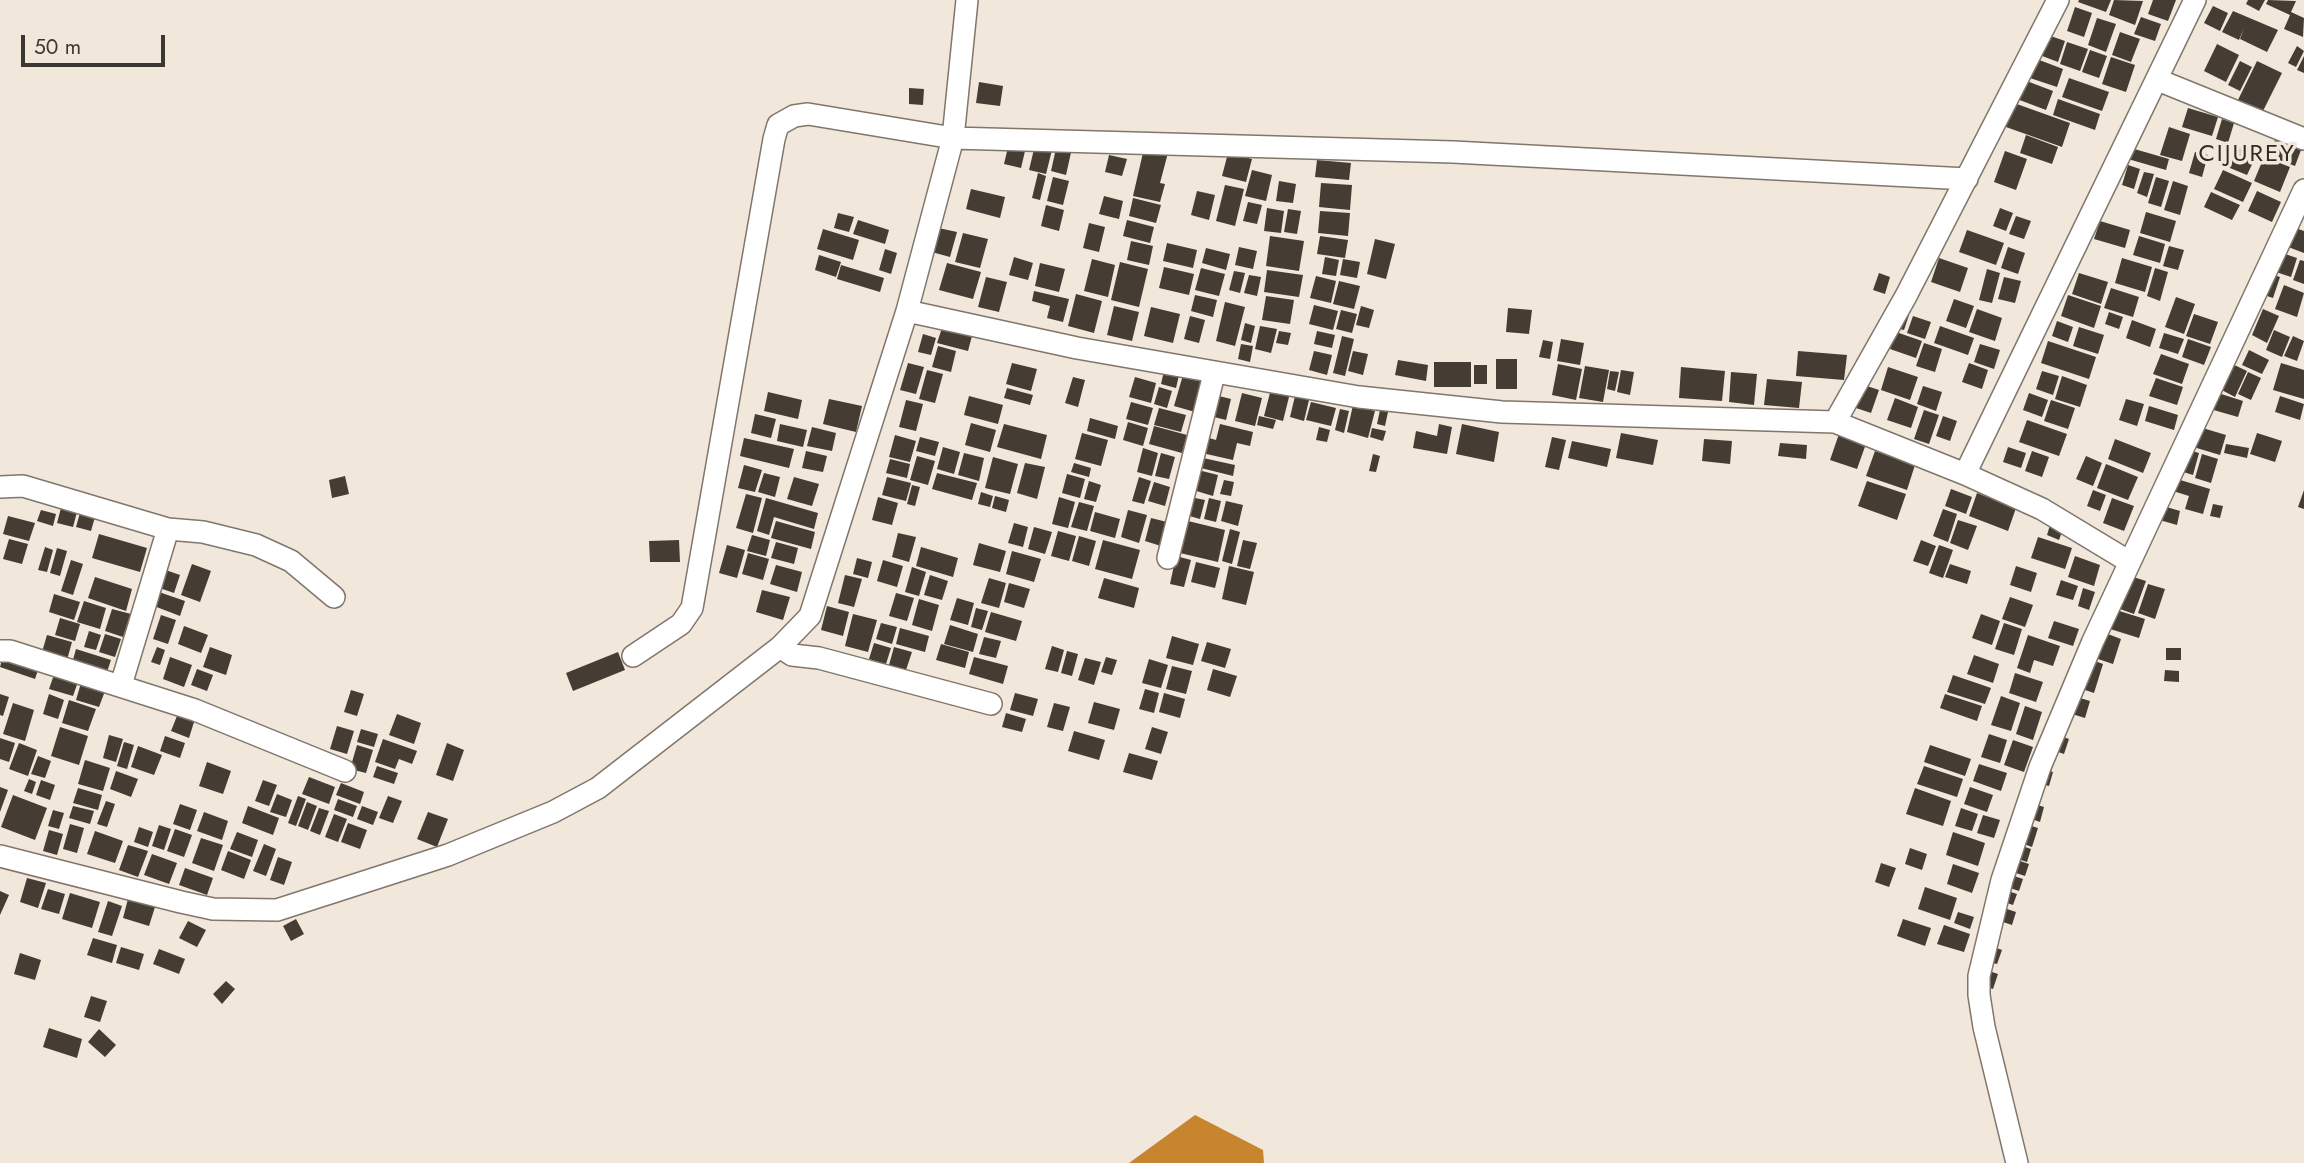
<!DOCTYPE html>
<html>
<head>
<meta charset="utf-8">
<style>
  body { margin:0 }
  #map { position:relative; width:2304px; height:1163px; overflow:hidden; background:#f2e7db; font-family:Jost,sans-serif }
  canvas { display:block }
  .scale { position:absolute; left:21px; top:35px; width:144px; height:32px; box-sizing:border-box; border:4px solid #3b3732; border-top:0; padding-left:9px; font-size:21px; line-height:24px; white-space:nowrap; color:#3b3732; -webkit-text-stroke:5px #f2e7db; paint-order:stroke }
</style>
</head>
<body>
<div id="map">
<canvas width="2304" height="1163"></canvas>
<div class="scale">50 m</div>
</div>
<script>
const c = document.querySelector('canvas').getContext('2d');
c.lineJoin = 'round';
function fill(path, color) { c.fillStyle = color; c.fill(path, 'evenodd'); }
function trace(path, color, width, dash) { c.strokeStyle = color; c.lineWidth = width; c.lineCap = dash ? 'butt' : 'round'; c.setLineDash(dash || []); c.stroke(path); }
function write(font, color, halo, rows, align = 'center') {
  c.font = font + ' Jost,sans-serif'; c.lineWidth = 7; c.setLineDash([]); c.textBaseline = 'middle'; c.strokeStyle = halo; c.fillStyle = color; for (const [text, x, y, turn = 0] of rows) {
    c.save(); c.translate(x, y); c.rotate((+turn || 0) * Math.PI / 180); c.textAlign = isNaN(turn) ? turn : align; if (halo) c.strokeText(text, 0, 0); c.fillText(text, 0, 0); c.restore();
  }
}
fill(new Path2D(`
  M1195 1115 1263 1150 1264 1163H1129Z`), '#c6852e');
fill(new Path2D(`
  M2079 0H2111L2106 12 2078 2Z
  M2114 0 2143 1 2135 25 2109 15Z
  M2153 0H2176L2168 21 2148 14Z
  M2248 0H2265L2259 11 2246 4Z
  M2268 0 2296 1 2291 12 2304 18 2303 37 2284 29 2290 15 2266 4Z
  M2213 6 2228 13 2220 31 2204 23Z
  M2075 7 2092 13 2084 37 2067 31Z
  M2233 11 2278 30 2267 52 2240 39 2244 28 2239 40 2222 32Z
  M2141 17 2161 24 2155 41 2134 34Z
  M2097 18 2116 24 2106 52 2088 45Z
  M2120 32 2140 39 2131 62 2112 55Z
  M2045 34 2065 41 2058 62 2037 54Z
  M2067 42 2088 49 2080 71 2060 64Z
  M2217 44 2239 55 2226 82 2204 71Z
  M2297 46 2304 51 2296 67 2288 63Z
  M2090 50 2107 56 2099 78 2082 72Z
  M2304 56V73L2297 70Z
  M2111 57 2135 65 2126 92 2102 84Z
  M2034 58 2063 69 2057 87 2027 77Z
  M2240 61 2252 67 2240 91 2228 85Z
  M2257 61 2282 73 2262 113 2238 100Z
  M2069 78 2109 92 2102 111 2062 97Z
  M2024 80 2053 91 2046 110 2017 99Z
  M979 82 1003 86 1000 106 976 103Z
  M909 88 924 89 923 105 909 104Z
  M2058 99 2100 114 2095 130 2053 115Z
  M2014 103 2070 123 2062 147 2006 127Z
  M2188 108 2218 117 2212 136 2182 127Z
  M2222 119 2234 123 2228 143 2216 139Z
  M2169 127 2190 134 2182 161 2160 155Z
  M2026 135 2058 147 2052 164 2020 153Z
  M2275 140 2301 150 2295 166 2269 156Z
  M1009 143 1026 147 1021 168 1004 164Z
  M1057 144 1072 148 1066 175 1051 171Z
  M1145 144 1169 149 1160 183 1165 184 1160 202 1133 196Z
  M1035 145 1052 150 1046 174 1029 170Z
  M2234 146 2256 156 2247 175 2225 166Z
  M2131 148 2169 159 2166 170 2128 159Z
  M2005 151 2027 159 2016 190 1994 182Z
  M2195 152 2208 155 2202 177 2189 173Z
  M1228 153 1252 159 1246 182 1222 176Z
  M1109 155 1127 159 1122 176 1105 172Z
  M2264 157 2290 167 2280 192 2254 181Z
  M1317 160 1351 163 1349 180 1315 177Z
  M2128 165 2140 169 2134 189 2122 185Z
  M1252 170 1272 175 1266 201 1245 196Z
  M2223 170 2252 183 2243 202 2214 189Z
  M2144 172 2154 174 2147 197 2137 193Z
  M1038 173 1046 176 1040 200 1032 198Z
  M1053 177 1069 181 1063 205 1047 201Z
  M2156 177 2169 181 2161 207 2148 203Z
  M1279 181 1296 184 1293 203 1276 201Z
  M2173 181 2188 186 2180 215 2164 210Z
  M1321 183 1352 185 1350 210 1319 207Z
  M1225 185 1244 189 1235 226 1216 221Z
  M971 189 1005 197 1000 218 966 209Z
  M1197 191 1215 195 1209 220 1191 215Z
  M2257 191 2281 202 2272 222 2248 211Z
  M2211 192 2240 205 2232 220 2204 207Z
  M1104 196 1123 201 1119 219 1099 214Z
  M1133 198 1161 205 1156 223 1129 216Z
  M1248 202 1262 205 1257 224 1243 221Z
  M1046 205 1064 210 1059 231 1041 226Z
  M1267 208 1284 211 1281 233 1264 231Z
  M2000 208 2013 213 2006 231 1993 226Z
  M1288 209 1301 211 1297 234 1284 232Z
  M1320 211 1350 213 1348 236 1318 233Z
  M2146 212 2176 221 2170 242 2140 233Z
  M838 213 854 217 849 232 834 228Z
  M2016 216 2031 221 2024 239 2009 234Z
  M858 220 889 230 885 244 853 234Z
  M1127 220 1154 227 1150 243 1123 236Z
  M2100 221 2130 230 2125 248 2094 239Z
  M1089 223 1105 227 1099 252 1083 248Z
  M2290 226 2304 231V253L2283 245Z
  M934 227 957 232 950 257 928 251Z
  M823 229 859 240 853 260 817 249Z
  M1967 230 2004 243 1996 265 1959 252Z
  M963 233 988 239 980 268 955 262Z
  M1270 236 1304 241 1299 271 1266 266Z
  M1320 236 1348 240 1345 258 1317 254Z
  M2139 236 2165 244 2160 263 2133 255Z
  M1375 239 1395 244 1386 279 1367 274Z
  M1131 241 1153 246 1149 265 1127 260Z
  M1167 243 1197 250 1193 268 1163 261Z
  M2169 246 2184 250 2178 270 2163 266Z
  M1239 247 1257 251 1253 269 1235 265Z
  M2008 247 2025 253 2018 274 2001 268Z
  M1206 248 1230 254 1226 270 1202 263Z
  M885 249 897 253 891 274 879 270Z
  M2276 251 2297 258 2291 277 2270 270Z
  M819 255 841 262 836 277 815 270Z
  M1014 257 1033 263 1028 280 1009 275Z
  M1325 257 1339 260 1336 276 1322 274Z
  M1939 258 1968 268 1960 292 1931 282Z
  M2122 258 2152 267 2145 292 2115 283Z
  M1092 259 1115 265 1108 297 1084 291Z
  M1343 259 1360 262 1357 278 1340 275Z
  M2300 260 2304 261V284L2293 280Z
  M1120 262 1148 269 1139 307 1111 300Z
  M947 263 981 272 973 299 939 290Z
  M1040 263 1065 269 1059 292 1035 286Z
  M841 265 884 278 880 292 837 279Z
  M1164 267 1194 274 1189 295 1159 288Z
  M1201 268 1225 274 1219 296 1195 290Z
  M2155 268 2168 272 2160 301 2147 296Z
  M1987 269 2000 273 1992 303 1979 300Z
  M1267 270 1303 275 1299 297 1264 292Z
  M1234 271 1245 273 1240 293 1229 290Z
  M2265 272 2280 277 2273 298 2258 293Z
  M1879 273 1890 277 1885 294 1873 290Z
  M2079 273 2108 282 2101 304 2072 294Z
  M1249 275 1261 277 1257 296 1244 293Z
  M1316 276 1336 281 1331 303 1310 298Z
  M986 277 1007 282 999 312 978 307Z
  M2004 277 2021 281 2015 303 1998 299Z
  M1339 281 1360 286 1354 309 1333 304Z
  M2284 285 2304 293 2297 317 2275 309Z
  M2111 288 2139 297 2133 317 2104 308Z
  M1034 291 1069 299 1063 322 1047 318 1050 306 1032 301Z
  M1076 294 1102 301 1094 333 1068 326Z
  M1195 295 1217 300 1213 317 1191 311Z
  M2068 295 2101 306 2094 328 2061 316Z
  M1266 296 1294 300 1290 324 1262 320Z
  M2176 297 2195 304 2184 334 2165 327Z
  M1954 299 1974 306 1966 328 1946 321Z
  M1225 302 1245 307 1235 346 1216 341Z
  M1314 305 1338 311 1333 330 1309 324Z
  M1114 306 1139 312 1132 341 1107 335Z
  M1361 306 1374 310 1369 328 1356 325Z
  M1151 307 1180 314 1173 343 1144 336Z
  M1508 308 1532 310 1529 334 1506 332Z
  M1977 309 2002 318 1995 341 1969 332Z
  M2263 309 2279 316 2267 343 2252 335Z
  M1341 310 1357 314 1352 333 1336 329Z
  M1901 312 1909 315 1904 330 1895 328Z
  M2109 312 2123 317 2119 329 2105 324Z
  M2194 314 2218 322 2210 344 2186 336Z
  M1190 316 1205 320 1199 343 1184 339Z
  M1913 316 1931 322 1925 339 1907 333Z
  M2132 320 2156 329 2150 347 2126 338Z
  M2057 321 2073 327 2068 342 2052 336Z
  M1245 323 1255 326 1251 343 1241 340Z
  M1260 326 1277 329 1271 353 1255 349Z
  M1940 326 1974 338 1968 355 1934 343Z
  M2079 327 2104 335 2098 354 2073 346Z
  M942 328 972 336 968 351 937 343Z
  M2274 330 2290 337 2282 357 2266 350Z
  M1279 331 1291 333 1288 345 1276 343Z
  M1317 331 1335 335 1332 348 1314 344Z
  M1896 332 1922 341 1916 358 1890 349Z
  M2164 333 2184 339 2178 354 2159 348Z
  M923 334 936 338 931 355 918 352Z
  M1342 336 1354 339 1345 376 1333 373Z
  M2293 336 2304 341 2297 361 2284 356Z
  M1561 339 1584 343 1580 365 1557 361Z
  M2188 339 2211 347 2204 365 2182 357Z
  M1543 340 1553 342 1550 359 1539 357Z
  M2048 341 2096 357 2089 379 2041 363Z
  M1924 343 1942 349 1935 372 1916 366Z
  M1241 344 1253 346 1250 362 1238 359Z
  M1980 344 2000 350 1994 369 1974 362Z
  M938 346 956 351 951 372 932 367Z
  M2249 350 2269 360 2262 374 2242 365Z
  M1314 351 1332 355 1327 375 1309 370Z
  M1353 351 1368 354 1363 375 1348 371Z
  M1798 351 1847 355 1844 380 1796 376Z
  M2161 354 2189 364 2182 384 2153 374Z
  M1496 359H1517V389H1496Z
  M1398 360 1428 365 1426 381 1395 375Z
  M1434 362H1471V387H1434Z
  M2228 362 2247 371 2235 397 2216 387Z
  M908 363 924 367 916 394 900 390Z
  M1012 363 1037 369 1031 391 1006 384Z
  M1969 363 1988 370 1982 389 1962 382Z
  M2281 363 2304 370V399L2273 390Z
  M1558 364 1582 369 1576 400 1552 395Z
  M1474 365H1487V384H1474Z
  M1585 366 1609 370 1603 402 1579 398Z
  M1165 367 1180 371 1176 388 1161 384Z
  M1681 367 1725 371 1722 401 1679 398Z
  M1888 367 1918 377 1910 400 1881 390Z
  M927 370 943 374 935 403 919 399Z
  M1621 370 1634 372 1630 395 1617 392Z
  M1610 371 1619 372 1615 391 1607 389Z
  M2042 371 2059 376 2053 395 2036 389Z
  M1731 372 1757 374 1754 405 1729 402Z
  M2248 372 2261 378 2251 400 2238 394Z
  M1183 375 1204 381 1195 412 1174 406Z
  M2062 376 2087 385 2080 407 2055 399Z
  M1073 377 1085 380 1078 407 1065 403Z
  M1135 377 1156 383 1151 403 1129 397Z
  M2156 378 2183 387 2177 405 2149 396Z
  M1767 379 1802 382 1799 408 1764 405Z
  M1864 385 1879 390 1871 413 1856 408Z
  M1923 386 1942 392 1936 411 1917 404Z
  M1159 387 1172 391 1167 408 1154 404Z
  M1007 388 1033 395 1030 405 1004 398Z
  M1271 389 1290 393 1283 421 1264 416Z
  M768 392 802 400 798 419 764 411Z
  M2215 392 2243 401 2238 417 2210 409Z
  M1242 393 1262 398 1255 426 1235 421Z
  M2029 393 2048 400 2042 417 2023 410Z
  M1215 395 1231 399 1226 420 1210 416Z
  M969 396 1003 405 998 424 964 415Z
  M1295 396 1309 400 1304 421 1290 417Z
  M2280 396 2304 404 2300 420 2275 412Z
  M1895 398 1918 407 1911 428 1887 420Z
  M829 399 862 406 856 432 823 424Z
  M2126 399 2144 404 2137 426 2119 420Z
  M906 400 923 404 916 431 899 427Z
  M2051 400 2075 408 2068 429 2044 421Z
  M1131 402 1153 408 1148 425 1126 419Z
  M1311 402 1336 408 1331 426 1306 420Z
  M1353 405 1375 411 1368 438 1347 432Z
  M2149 406 2178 415 2174 430 2145 421Z
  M1159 408 1186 415 1181 432 1154 425Z
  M1340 409 1349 411 1344 433 1335 430Z
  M1380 410 1388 412 1385 426 1377 424Z
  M1924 410 1939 415 1929 444 1914 439Z
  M755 414 776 419 771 438 751 433Z
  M1259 416 1276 420 1273 429 1257 425Z
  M1943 416 1957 421 1950 441 1936 436Z
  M1090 418 1118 426 1115 439 1087 431Z
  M2027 420 2067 434 2059 456 2019 442Z
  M1128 422 1148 428 1143 446 1123 440Z
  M971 423 996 430 990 452 965 445Z
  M780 424 807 430 803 447 777 441Z
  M1004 424 1047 435 1041 459 997 447Z
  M1220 424 1253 432 1250 446 1237 443 1233 460 1202 453 1206 437 1216 440Z
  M1439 424 1452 427 1447 454 1413 448 1416 431 1437 436Z
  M1462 424 1499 432 1494 462 1456 454Z
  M1154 426 1187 435 1182 453 1149 444Z
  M2196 426 2226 435 2220 455 2190 446Z
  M812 427 836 433 832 451 807 446Z
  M1319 427 1330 430 1327 442 1316 440Z
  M1372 428 1386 431 1383 441 1370 437Z
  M1840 431 1867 441 1857 469 1830 460Z
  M1082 433 1108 440 1101 466 1075 459Z
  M1621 433 1658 440 1653 465 1616 458Z
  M2257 433 2282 441 2275 462 2250 454Z
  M895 435 916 441 910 462 889 457Z
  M920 437 939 442 935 456 916 451Z
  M1552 437 1566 440 1559 470 1545 467Z
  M744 438 794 449 789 468 740 456Z
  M1704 439 1732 441 1730 464 1702 461Z
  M2115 439 2151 453 2143 473 2108 459Z
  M1572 441 1611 449 1607 467 1568 458Z
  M1780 443 1807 445 1806 459 1778 456Z
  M2226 444 2249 448 2247 458 2224 453Z
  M943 447 960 452 954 474 937 469Z
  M2008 447 2026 453 2021 468 2003 462Z
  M1143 448 1158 453 1152 476 1137 472Z
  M2186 449 2199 453 2193 475 2180 471Z
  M806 451 827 456 823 472 802 468Z
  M1875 451 1915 465 1907 490 1866 476Z
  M2032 451 2049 457 2042 477 2025 471Z
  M964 453 984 458 979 481 958 475Z
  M1161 453 1175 457 1169 479 1155 476Z
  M1373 454 1380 456 1376 472 1369 471Z
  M2202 454 2218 459 2211 483 2195 478Z
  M917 456 935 461 928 485 910 480Z
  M2086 456 2102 463 2093 486 2076 479Z
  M993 457 1018 464 1010 494 985 488Z
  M1203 458 1235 465 1233 476 1201 468Z
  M890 459 910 464 907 478 886 473Z
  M1025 463 1045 467 1037 499 1017 493Z
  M1074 463 1091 468 1089 477 1071 472Z
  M2106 464 2138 477 2128 500 2097 488Z
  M744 465 762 470 755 492 738 488Z
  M1198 470 1218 475 1213 496 1193 490Z
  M764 473 780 477 775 497 758 492Z
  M937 473 977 483 972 500 932 489Z
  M1067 474 1085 479 1080 498 1062 493Z
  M345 476 349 494 332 498 329 480Z
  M794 477 819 484 812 506 787 499Z
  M887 477 911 483 906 501 882 495Z
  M1139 477 1151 481 1144 504 1132 501Z
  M2177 479 2210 489 2203 514 2185 509 2189 496 2173 491Z
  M1224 480 1234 482 1231 496 1220 494Z
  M1089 481 1101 485 1096 502 1084 499Z
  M1867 481 1906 494 1897 520 1858 506Z
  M1154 482 1170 487 1165 506 1148 501Z
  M912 485 920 487 915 506 907 504Z
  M1951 489 1972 497 1966 514 1945 506Z
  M2093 490 2106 495 2100 511 2087 506Z
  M2304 490V509L2298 507Z
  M981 492 993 496 990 507 978 504Z
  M1977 493 2016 508 2008 531 1969 516Z
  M746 494 762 498 753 533 736 528Z
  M995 496 1009 500 1006 512 992 508Z
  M878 497 898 503 892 525 872 520Z
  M1059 497 1075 502 1068 528 1052 524Z
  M1190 497 1205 500 1200 519 1186 515Z
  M766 498 818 513 814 529 774 517 769 535 757 531Z
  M1209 498 1221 501 1216 522 1204 519Z
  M2112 498 2134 506 2124 531 2103 523Z
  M1226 501 1243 505 1238 526 1221 521Z
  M1079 502 1094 506 1087 531 1071 527Z
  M2213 504 2223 506 2220 518 2210 516Z
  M2160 505 2180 511 2177 525 2156 519Z
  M61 508 77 512 73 527 57 523Z
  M1943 509 1957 514 1948 542 1933 536Z
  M41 510 56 514 53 526 37 521Z
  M1128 510 1147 515 1139 543 1121 537Z
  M1095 512 1120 519 1115 538 1090 531Z
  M80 513 95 517 91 531 76 527Z
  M8 516 35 523 29 541 3 534Z
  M1151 518 1167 522 1161 546 1145 541Z
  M1958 520 1977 526 1968 550 1950 543Z
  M776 521 815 532 811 549 771 538Z
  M1188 521 1225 530 1218 562 1180 553Z
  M1014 523 1028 527 1023 547 1008 543Z
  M2050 525 2063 529 2059 540 2047 535Z
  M1034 527 1052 532 1045 554 1028 549Z
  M1230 529 1240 532 1232 564 1222 561Z
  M1058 531 1076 536 1069 561 1051 556Z
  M898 533 916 537 909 562 892 557Z
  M99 534 147 548 140 572 92 558Z
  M752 535 770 540 766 556 747 551Z
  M1079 536 1096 541 1089 566 1072 561Z
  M2038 537 2072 548 2065 569 2031 558Z
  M9 539 28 544 22 564 3 559Z
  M679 540 680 562H650L649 541Z
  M1103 540 1140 550 1132 579 1095 569Z
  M1243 540 1257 543 1250 569 1237 566Z
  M1921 540 1936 546 1928 566 1913 561Z
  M776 542 798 548 794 564 771 558Z
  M979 543 1006 551 1000 572 973 565Z
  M727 545 745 550 737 578 719 573Z
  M1939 545 1953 550 1943 578 1929 573Z
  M45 547 53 550 47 572 38 570Z
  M921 547 958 558 953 577 916 566Z
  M57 548 67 551 60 576 50 573Z
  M1012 551 1041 559 1034 582 1006 574Z
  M748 553 769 559 763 580 742 574Z
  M1176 556 1191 560 1184 587 1170 584Z
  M2075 556 2100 565 2094 586 2068 577Z
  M857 558 872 562 868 578 853 574Z
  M71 560 83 564 73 595 61 591Z
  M883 560 903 566 897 587 877 581Z
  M1196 562 1220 568 1215 588 1191 582Z
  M192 564 211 571 200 602 181 595Z
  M1950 564 1971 571 1967 584 1945 577Z
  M776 565 802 572 797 592 770 584Z
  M1229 566 1254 572 1246 605 1222 599Z
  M2016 566 2037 573 2031 592 2010 585Z
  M912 567 926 572 919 596 905 592Z
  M160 568 180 575 174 593 154 586Z
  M845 575 862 579 854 607 838 603Z
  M930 575 948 581 942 600 924 595Z
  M2130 576 2146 581 2134 614 2120 609Z
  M95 577 132 589 126 611 88 598Z
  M989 578 1006 583 999 608 981 603Z
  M1104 578 1139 588 1134 608 1098 598Z
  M2061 580 2078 586 2073 600 2056 595Z
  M1009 583 1030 589 1024 608 1004 602Z
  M2148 584 2165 589 2155 619 2138 613Z
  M2083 588 2095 592 2089 610 2078 606Z
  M762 590 790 597 783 620 756 612Z
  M159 592 185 601 180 616 154 606Z
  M896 593 914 598 907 621 889 616Z
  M54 594 80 602 74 620 49 612Z
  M2010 597 2033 605 2025 627 2002 619Z
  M957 598 974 603 968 625 950 620Z
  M919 599 939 605 932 631 912 625Z
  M84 601 106 608 100 629 77 622Z
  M827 606 849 612 843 636 821 630Z
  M976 608 988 611 982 630 971 627Z
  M112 609 131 614 123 637 105 631Z
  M2113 609 2145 619 2139 638 2107 628Z
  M991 612 1022 621 1016 641 985 632Z
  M853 614 877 620 868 652 845 646Z
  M1981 614 2000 621 1992 645 1972 638Z
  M161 615 176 620 168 644 153 639Z
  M60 618 80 624 75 641 55 635Z
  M2054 621 2079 629 2073 646 2048 638Z
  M881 623 897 627 892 644 876 639Z
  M2004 623 2022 629 2014 655 1995 649Z
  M950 625 978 634 973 652 944 644Z
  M184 626 208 635 201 653 178 644Z
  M900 628 929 636 925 652 896 644Z
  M89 631 101 635 96 650 84 647Z
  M2100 631 2121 639 2113 664 2092 657Z
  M105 634 121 639 115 657 99 652Z
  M47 635 72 642 67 660 42 652Z
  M2028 635 2060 646 2053 666 2034 660 2030 673 2017 668Z
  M1172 636 1199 644 1193 665 1166 658Z
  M984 637 1001 641 996 658 979 654Z
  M1207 642 1231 649 1225 668 1201 661Z
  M874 643 891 648 886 664 869 659Z
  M941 644 969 652 965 668 936 660Z
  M1052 646 1064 650 1058 672 1045 669Z
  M157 647 165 650 160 665 151 662Z
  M210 647 232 655 226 675 203 667Z
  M894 647 912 652 906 670 889 665Z
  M2166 648H2181V660H2166Z
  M76 649 111 660 105 678 71 667Z
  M1067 651 1078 654 1072 676 1061 673Z
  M4 652 40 664 35 679 0 667Z
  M618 652 625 670 573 691 566 673Z
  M1974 655 1999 664 1993 683 1967 674Z
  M170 657 192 665 184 687 163 679Z
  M974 657 1008 666 1003 684 969 674Z
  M1106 657 1117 660 1112 675 1101 672Z
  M1085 658 1101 662 1094 685 1078 680Z
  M1149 659 1168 665 1161 688 1142 683Z
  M2092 660 2103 664 2094 693 2082 689Z
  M1172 666 1192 671 1186 694 1166 689Z
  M56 669 80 676 73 696 49 689Z
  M197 669 213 675 207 691 191 685Z
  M1213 669 1237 676 1230 697 1207 690Z
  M2165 670 2179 671V682L2164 681Z
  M2015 673 2043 682 2036 702 2009 693Z
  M1953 675 1991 688 1985 704 1947 692Z
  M81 683 105 691 99 707 76 700Z
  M1145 689 1159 693 1154 713 1139 709Z
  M351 690 364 694 357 716 344 712Z
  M1015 693 1038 699 1033 716 1010 710Z
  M1164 693 1185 699 1180 718 1159 712Z
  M0 694 9 697 3 716 0 715Z
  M49 694 64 700 58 719 43 714Z
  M1945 694 1982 706 1977 721 1940 708Z
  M2001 696 2020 703 2011 731 1991 725Z
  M2077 697 2090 701 2085 718 2072 714Z
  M69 700 96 709 88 731 62 723Z
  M1094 702 1120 709 1114 730 1088 723Z
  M13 703 34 710 25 741 3 734Z
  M1054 703 1070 707 1063 731 1047 727Z
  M2025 706 2042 712 2033 740 2016 734Z
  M1006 713 1026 719 1022 732 1002 727Z
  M397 714 421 723 414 744 389 735Z
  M177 716 194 722 189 738 171 731Z
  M337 726 354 731 347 754 330 749Z
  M60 727 88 736 79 765 51 756Z
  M1152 727 1168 732 1161 754 1145 749Z
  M361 729 378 734 374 747 357 742Z
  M1074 731 1105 740 1099 760 1068 751Z
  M1989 734 2007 740 2000 763 1981 757Z
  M109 735 123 739 116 762 103 758Z
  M2057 735 2069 739 2064 754 2052 750Z
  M165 736 185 743 180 758 160 751Z
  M0 738 15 743 9 762 0 759Z
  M383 739 417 751 412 764 399 759 395 769 375 762Z
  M2013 740 2033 747 2024 772 2004 765Z
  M124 742 134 745 127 769 117 766Z
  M19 743 37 750 28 776 9 769Z
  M447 743 464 750 453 781 436 775Z
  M357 745 373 750 366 773 350 769Z
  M1930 745 1971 759 1965 776 1924 762Z
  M138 746 162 755 154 775 131 767Z
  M1129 753 1158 761 1152 780 1123 772Z
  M38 756 51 761 45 778 31 774Z
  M85 760 110 768 103 791 78 784Z
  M207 762 231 771 223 794 199 786Z
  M1979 764 2007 773 2001 791 1973 781Z
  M377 766 398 773 394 784 373 777Z
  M1924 766 1963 779 1957 797 1917 784Z
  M2042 768 2053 772 2049 786 2037 783Z
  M116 771 138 779 131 797 110 789Z
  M309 777 335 787 329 804 302 794Z
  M29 779 36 782 32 794 24 791Z
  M41 780 55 785 50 800 36 795Z
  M263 780 277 785 269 806 255 801Z
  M341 783 364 792 360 804 336 795Z
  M0 787 8 790 0 812Z
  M1970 787 1993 795 1987 812 1964 804Z
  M78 788 102 795 98 810 73 803Z
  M1915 788 1951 801 1943 826 1906 814Z
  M277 794 292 800 286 817 270 812Z
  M13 795 47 808 35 840 1 827Z
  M298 796 306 799 296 826 288 823Z
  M388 796 402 801 393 823 379 818Z
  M338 799 357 806 353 817 334 810Z
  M106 801 115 804 107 827 97 824Z
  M307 802 317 806 308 830 298 826Z
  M2031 803 2044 807 2040 822 2026 817Z
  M180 804 197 810 190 830 173 824Z
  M73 806 94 811 90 824 69 818Z
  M248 806 279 818 273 835 242 823Z
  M362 806 378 812 373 825 357 819Z
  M319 808 329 811 320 835 310 831Z
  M1961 808 1978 814 1972 831 1955 826Z
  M53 810 64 813 59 829 48 826Z
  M204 812 228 821 222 840 197 831Z
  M428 812 448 819 437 847 417 839Z
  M334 814 347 819 338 842 325 837Z
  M1983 815 2000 820 1994 838 1977 833Z
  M348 823 367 830 360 849 341 842Z
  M2022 823 2038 828 2032 847 2016 841Z
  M70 824 84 828 77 853 63 849Z
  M159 825 171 829 164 850 152 846Z
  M139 827 153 832 148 847 134 842Z
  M175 829 192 835 184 857 167 851Z
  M49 830 63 834 57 855 43 851Z
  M95 831 123 841 115 863 87 854Z
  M237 832 258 840 252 857 230 849Z
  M1953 832 1985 843 1978 866 1946 855Z
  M201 838 223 845 214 871 192 863Z
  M264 844 276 849 266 876 253 871Z
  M2016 844 2031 849 2027 862 2012 857Z
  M128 845 148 851 138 877 119 870Z
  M1910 848 1927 854 1922 870 1905 864Z
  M228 851 251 860 244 879 221 870Z
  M152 854 177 863 169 884 144 875Z
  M278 857 292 862 284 885 270 880Z
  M2014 859 2029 864 2025 876 2010 871Z
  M1881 863 1896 868 1889 887 1875 882Z
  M1953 864 1979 873 1972 893 1947 884Z
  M185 868 213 878 207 895 179 885Z
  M2008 874 2023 879 2019 891 2004 886Z
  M27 878 46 883 38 908 20 902Z
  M1925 887 1957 898 1950 920 1918 909Z
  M48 889 65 894 59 914 41 909Z
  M2005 890 2017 894 2013 905 2001 901Z
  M0 891 9 895 0 915Z
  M70 893 100 902 92 928 62 919Z
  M128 899 155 907 149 926 123 918Z
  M108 901 122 906 112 936 98 932Z
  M2004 908 2016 912 2012 925 2000 921Z
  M1958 912 1974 917 1970 929 1954 923Z
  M296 919 304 934 291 941 283 926Z
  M1903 919 1931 928 1925 946 1897 936Z
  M188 921 206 930 197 947 179 938Z
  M1944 925 1970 934 1964 952 1937 944Z
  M93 938 117 945 112 963 87 955Z
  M121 947 144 954 139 970 116 963Z
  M1994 947 2002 950 1997 964 1989 962Z
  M159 949 185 959 179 974 153 964Z
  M20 953 41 960 35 980 14 974Z
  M1989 971 1998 974 1993 989 1984 986Z
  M226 981 235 989 222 1004 213 994Z
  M91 996 107 1001 100 1022 84 1017Z
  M49 1028 82 1039 77 1058 43 1047Z
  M99 1029 116 1045 105 1057 88 1042Z`), '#453c33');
const minor = new Path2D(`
  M2158 80 2304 139
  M907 311 1077 348 1359 397 1502 412 1835 422 1965 474
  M1835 422 1906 296 2058 0
  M0 487 23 486 168 529 203 532 256 545 291 561 334 597
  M1168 558 1214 374
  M2128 561 2042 509 1965 474 2195 0
  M780 647 792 655 819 658 991 704
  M0 651H10L195 710 345 771
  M633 656 681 624 692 608 774 139 778 125 794 116 808 114 953 138 1453 152 1967 179
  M121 685 168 529
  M0 856 181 902 213 909 277 910 448 855 553 812 598 788 780 647 810 616 907 311 953 138 967 0
  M2017 1163 1984 1027 1979 995V976L2002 880 2040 767 2093 641 2304 190`);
trace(minor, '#80766b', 24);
trace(minor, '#fff', 21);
c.letterSpacing = '2px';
write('24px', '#322a20', '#f2e7db', [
  ["CIJUREY",2247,155]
]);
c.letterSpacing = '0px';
</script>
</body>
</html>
